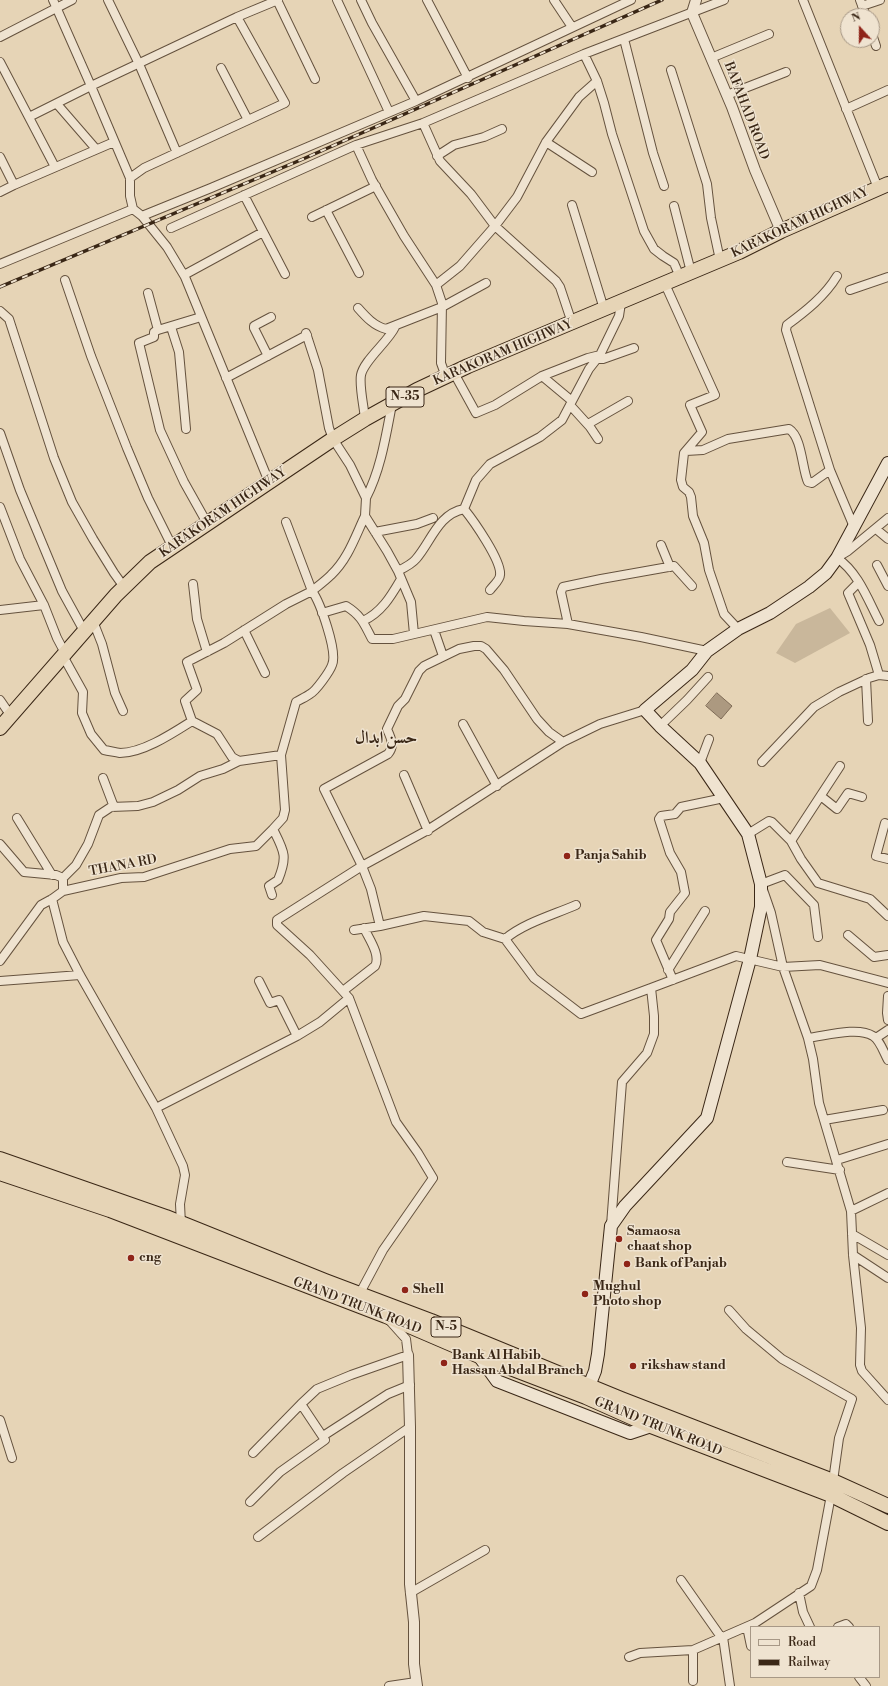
<!DOCTYPE html>
<html>
<head>
<meta charset="utf-8">
<style>
  body { margin:0 }
  #map { position:relative; width:888px; height:1686px; overflow:hidden; background:#e6d4b6; font-family:"Libre Bodoni",serif }
  canvas { display:block }
  .legend { position:absolute; left:750px; top:1626px; width:130px; height:52px; box-sizing:border-box; background:#efe3d0; border:1px solid #a79886; margin:0; padding:5px 7px; list-style:none; font-size:12px; color:#3a2716 }
  .legend li { display:flex; align-items:center; gap:8px; height:20px }
  .legend b { width:20px; border:1px solid #a79886 }
  .north { position:absolute; left:840px; top:8px; width:40px; height:40px; box-sizing:border-box; background:#efe3d0; border:1px solid #a79886; border-radius:50%; rotate:339deg; font-size:11px; font-weight:700; line-height:16px; text-align:center; color:#3a2716 }
  .north::after { content:''; display:block; margin:auto; width:14px; height:18px; background:#8f2418; clip-path:polygon(50% 0,100% 100%,50% 72%,0 100%) }
</style>
</head>
<body>
<div id="map">
<canvas width="888" height="1686"></canvas>
<ul class="legend">
<li><b style="height:5px;background:#efe3d0"></b>Road</li>
<li><b style="height:5px;background:#3a2716"></b>Railway</li>
</ul>
<div class="north">N</div>
</div>
<script>
const c = document.querySelector('canvas').getContext('2d');
c.lineJoin = 'round';
function fill(path, color) { c.fillStyle = color; c.fill(path, 'evenodd'); }
function trace(path, color, width, dash) { c.strokeStyle = color; c.lineWidth = width; c.lineCap = dash ? 'butt' : 'round'; c.setLineDash(dash || []); c.stroke(path); }
function write(font, color, halo, rows, align = 'center') {
  c.font = font + ' "Libre Bodoni",Amiri,serif'; c.lineWidth = 3; c.setLineDash([]); c.textBaseline = 'middle'; c.strokeStyle = halo; c.fillStyle = color; for (const [text, x, y, turn = 0] of rows) {
    c.save(); c.translate(x, y); c.rotate((+turn || 0) * Math.PI / 180); c.textAlign = isNaN(turn) ? turn : align; if (halo) c.strokeText(text, 0, 0); c.fillText(text, 0, 0); c.restore();
  }
}
fill(new Path2D(`
  M830 608 850 633 795 663 776 653 796 624Z`), '#c9b79b');
const water = new Path2D(`
  M717 693 732 706 721 719 706 706Z`);
fill(water, '#ac9980');
trace(water, '#7e6b56', 1);
const minor = new Path2D(`
  M108 0 139 64 177 153
  M277 0 315 79
  M337 0 389 112
  M361 0 372 23 416 101
  M427 0 468 78
  M554 0 572 27
  M803 0 878 188
  M860 0 866 16
  M862 6 880 0
  M237 17 285 103 144 168 130 178V196L133 209 142 216 167 247 185 277 269 482
  M872 34 876 46
  M0 37 72 0
  M624 39 653 153 664 186
  M584 54 597 81 604 103 612 134 644 231 654 249 663 256 674 263 680 277
  M711 58 769 34
  M0 62 55 167
  M221 68 248 120
  M671 70 707 184 711 218 720 260
  M727 95 786 72
  M57 104 96 149
  M846 109 888 90
  M29 117 91 86 53 0
  M423 123 440 161 471 194 495 226 556 281 560 287 572 323
  M546 142 592 172
  M356 145 372 180 404 236 436 285 442 303 441 363 446 377
  M437 156 454 145 484 137 502 129
  M0 157 14 185 114 142
  M130 178 91 86 237 17 278 0
  M0 192 14 185
  M244 195 285 274
  M572 205 604 309
  M674 206 691 272
  M326 210 359 273
  M142 216 211 188 416 101 631 0
  M312 217 376 186
  M171 228 356 145 423 123 584 54 724 0
  M0 264 133 209
  M184 275 263 232
  M837 276C825 296 806 311 787 325L786 330 830 470 854 527
  M65 280 91 356 127 448 148 498 172 546
  M665 284 715 395 690 405 702 432 684 453 681 480 683 487 689 492 691 497 693 516 704 543 709 570 724 614 738 629
  M436 285 460 266 495 226 517 197 546 142 579 97 597 81
  M850 290 888 277
  M148 293 158 330 154 332V337L139 343 160 430 184 482 207 523
  M358 308C366 317 374 326 386 329L442 307 486 283
  M0 311 9 319 54 458 72 502 93 539 114 573 124 587
  M171 327 179 352 186 429
  M158 330 201 317
  M306 333 318 370 329 428 333 439 350 465 366 498 365 516 387 551 398 571
  M268 356 254 328V326L271 317
  M597 359H603L634 348
  M454 373 476 413 495 405 542 376
  M226 378 307 335
  M572 401 542 376 588 358 600 355
  M570 405 590 427 598 439
  M365 419C364 407 359 386 361 375 364 360 388 342 395 327
  M588 424 628 401
  M0 433 20 490 62 591 84 631
  M686 451 703 450 728 439 789 429C802 437 802 469 808 482L812 483 830 470
  M366 498C381 469 386 435 392 404
  M0 507 20 559 44 605 57 638 65 653
  M464 509 476 480 490 464 540 437 562 420 589 369 600 355 619 316 621 303
  M464 509C473 520 502 561 500 575 500 580 493 586 490 590
  M876 529 888 539
  M375 532 417 524 433 518
  M661 545 670 567
  M838 557 848 551 888 518
  M837 558C858 572 868 600 879 621
  M877 565 888 586
  M858 583 848 593 870 645 879 675
  M193 584 197 619 207 652
  M0 610 44 605
  M322 613 346 606C362 616 364 624 372 639H393L487 617 524 621 568 624 641 637 707 651
  M93 621 102 644 115 693 123 711
  M363 621C382 612 391 596 401 579
  M568 624 561 592 563 587 601 579 674 566 692 586
  M244 630 265 673
  M434 630 443 656
  M414 634 411 602 398 571C404 568 412 564 416 559 431 542 438 514 464 509
  M63 656 83 692 82 713 91 734 104 750C109 751 115 752 120 753 143 753 173 733 192 721L217 734 232 757 239 761
  M866 679 868 721
  M0 700 11 716
  M192 721 185 701 197 690 187 662 224 643 286 604 312 591 286 522
  M463 724 497 786
  M660 726 687 700 708 677
  M762 762 814 707 839 692 869 678 879 675 888 676
  M700 763 709 739
  M404 775 428 831
  M103 778 114 807
  M822 797 837 809 848 793 862 797
  M17 818 52 875
  M885 823 876 856 888 859
  M748 834 769 821 772 822 791 841 801 859 818 883 870 899 888 916
  M791 841 840 766
  M0 844 24 872 56 875 63 878V891
  M63 878 76 865 88 844 99 815 111 807 138 806 153 802 178 790 200 776 223 769 239 761 281 755
  M272 895 269 886 278 880C288 856 284 851 273 829L283 818 285 810 281 755 296 702C301 699 306 697 310 694 316 691 330 671 332 665 338 652 320 602 312 591 318 586 325 581 331 575 348 559 355 537 365 516
  M52 899 63 942 80 975 156 1108 183 1166 185 1175 180 1204 181 1224
  M380 926 371 889 362 866 324 789 388 754C395 746 391 738 387 729L398 706 405 699 419 671 424 666 459 649 474 646H481L486 649 504 670 537 719 549 732 563 742
  M354 930 380 926 424 916 469 921 483 932 505 939 534 978 581 1014 651 988
  M848 935 874 957 888 955
  M818 937 814 905 785 875 761 884 771 913 783 967 808 1038 813 1059 819 1103 851 1211 853 1255 861 1328 860 1365 862 1371 888 1400
  M505 939C524 923 553 915 576 905
  M0 961 41 905 52 899 63 891 121 878 144 877 230 849 256 846 273 829
  M668 970 705 911
  M673 980 656 940 669 919 670 912 685 893 681 872 670 853 659 819 661 816 675 814 681 807 724 798
  M0 981 80 975
  M259 981 270 1003 279 1000 297 1036
  M343 991 375 966C381 955 369 939 364 928
  M888 996 887 1013 888 1020
  M808 1038C825 1036 858 1026 873 1036 880 1040 884 1053 888 1060
  M876 1038 888 1030
  M156 1108 297 1036 320 1022 349 998
  M824 1120 883 1110
  M837 1160 888 1144
  M787 1162 840 1170
  M851 1211 888 1193
  M611 1225 622 1082 647 1053 654 1034V1016L651 988 736 956 783 967 820 965 888 983
  M852 1234 888 1255
  M853 1255 888 1278
  M360 1293 383 1250 433 1178 418 1153 396 1122 349 998 310 955 277 925V920L362 866 426 831 563 742 600 724 645 710
  M729 1310 746 1329 782 1359 852 1399 839 1438 833 1481
  M0 1420 12 1458
  M323 1436 388 1394 410 1385
  M253 1453 301 1404 317 1389 351 1375 408 1355 406 1339 389 1320
  M250 1502 280 1472 325 1440 301 1404
  M258 1537 343 1473 410 1427
  M681 1580 721 1637
  M410 1593 485 1550
  M799 1593 803 1612 810 1627
  M747 1627 751 1646
  M838 1627 846 1624 849 1627
  M723 1637 730 1686
  M693 1650V1681
  M629 1657 640 1653 693 1650 755 1623 811 1586 817 1570 831 1495
  M859 1677 866 1686
  M389 1686 416 1682`);
const tertiary = new Path2D(`
  M696 0 692 13 732 107 755 170 781 231
  M408 1355 410 1427V1584L414 1622V1664L417 1686`);
const secondary = new Path2D(`
  M479 1356 497 1381 630 1433 651 1426
  M589 1386 595 1371 598 1354 611 1226 625 1206 707 1118 750 959 761 907V884L748 834 700 763 660 726 645 710 692 670 707 651 738 629 770 613 809 587 826 573 837 558 888 463`);
const trunk = new Path2D(`
  M0 728 116 595 150 562 333 439 365 419 417 390 468 366 739 252 781 231 888 184
  M0 1159 166 1217 325 1281 431 1321 621 1399 833 1481 888 1506
  M0 1173 110 1210 386 1316 479 1356 586 1397 651 1426 831 1495 888 1523`);
trace(minor, '#65523e', 10);
trace(tertiary, '#65523e', 12);
trace(secondary, '#3a2716', 14);
trace(trunk, '#3a2716', 16);
trace(minor, '#efe3d0', 8);
trace(tertiary, '#efe3d0', 10);
trace(secondary, '#efe3d0', 12);
trace(trunk, '#e6d4b6', 14);
const rail = new Path2D(`
  M0 287 303 159 662 0`);
trace(rail, '#3a2716', 3.5);
trace(rail, '#efe3d0', 2, [6]);
for (const [x, y, r, color] of [
  [567,856,4,"#8f2418"],
  [619,1239,4,"#8f2418"],
  [131,1258,4,"#8f2418"],
  [627,1264,4,"#8f2418"],
  [405,1290,4,"#8f2418"],
  [585,1294,4,"#8f2418"],
  [444,1363,4,"#8f2418"],
  [633,1366,4,"#8f2418"]
]) { const dot = new Path2D(); dot.arc(x, y, r, 0, 2 * Math.PI); c.fillStyle = color; c.fill(dot); trace(dot, '#efe3d0', 1.5); }
for (const [x, y, w] of [
  [405,397,38],
  [446,1327,30]
]) { const box = new Path2D(); box.roundRect(x - w / 2, y - 10, w, 20, 3); c.fillStyle = '#efe3d0'; c.fill(box); trace(box, '#3a2716', 1); }
write('bold 12px', '#3a2716', null, [
  ["N-35",405,397],
  ["N-5",446,1327]
]);
write('13px', '#3a2716', '#efe3d0', [
  ["BAFAHAD ROAD",746,111,69],
  ["KARAKORAM HIGHWAY",800,223,-25],
  ["KARAKORAM HIGHWAY",503,353,-23],
  ["KARAKORAM HIGHWAY",223,513,-34],
  ["THANA RD",123,866,-11],
  ["GRAND TRUNK ROAD",357,1306,21],
  ["GRAND TRUNK ROAD",658,1427,22]
]);
write('bold 13px', '#3a2716', '#efe3d0', [
  ["Panja Sahib",575,856],
  ["Samaosa",627,1232],
  ["chaat shop",627,1247],
  ["cng",139,1258],
  ["Bank of Panjab",635,1264],
  ["Mughul",593,1287],
  ["Photo shop",593,1302],
  ["Shell",413,1290],
  ["Bank Al Habib",452,1356],
  ["Hassan Abdal Branch",452,1371],
  ["rikshaw stand",641,1366]
], 'left');
write('bold 17px', '#3a2716', '#efe3d0', [
  ["حسن ابدال",386,739]
]);
</script>
</body>
</html>
